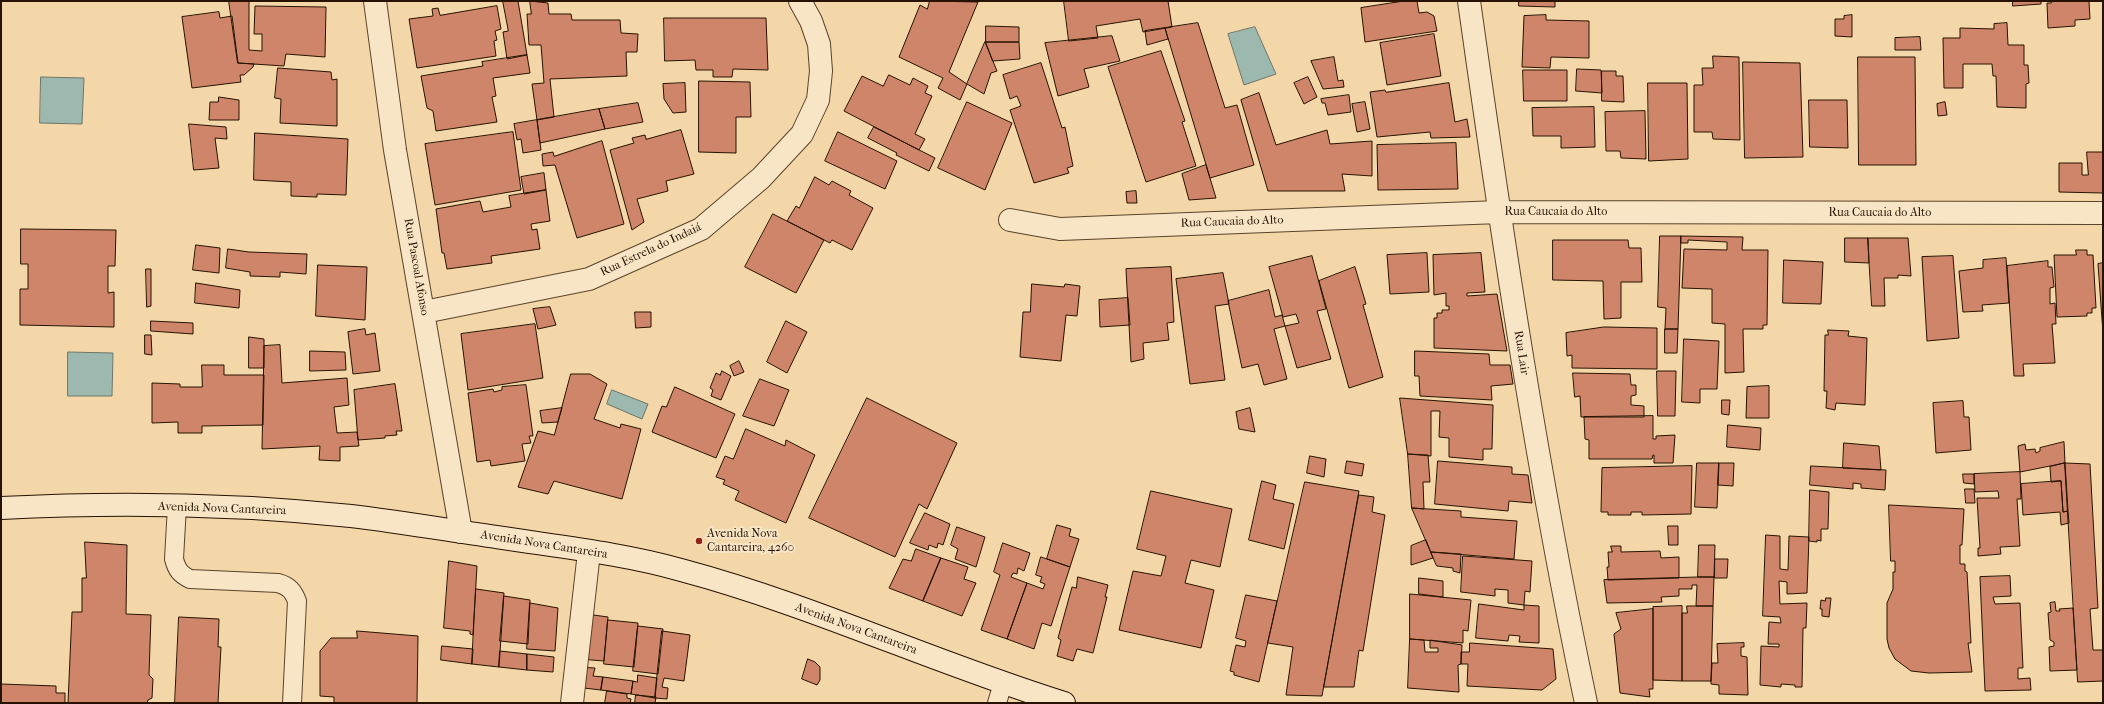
<!DOCTYPE html>
<html>
<head>
<meta charset="utf-8">
<style>
  body { margin:0 }
  #map { position:relative; width:2104px; height:704px; overflow:hidden; background:#f3d7a8; font-family:"IM FELL French Canon",serif }
  canvas { display:block }
  .frame { position:absolute; inset:0; border:2px solid #271200; pointer-events:none }
</style>
</head>
<body>
<div id="map">
<canvas width="2104" height="704"></canvas>
<div class="frame"></div>
</div>
<script>
const c = document.querySelector('canvas').getContext('2d');
c.lineJoin = 'round';
function fill(path, color) { c.fillStyle = color; c.fill(path, 'evenodd'); }
function trace(path, color, width, dash) { c.strokeStyle = color; c.lineWidth = width; c.lineCap = dash ? 'butt' : 'round'; c.setLineDash(dash || []); c.stroke(path); }
function write(font, color, halo, rows, align = 'center') {
  c.font = font + ' "IM FELL French Canon",serif'; c.lineWidth = 4; c.setLineDash([]); c.textBaseline = 'middle'; c.strokeStyle = halo; c.fillStyle = color; for (const [text, x, y, turn = 0] of rows) {
    c.save(); c.translate(x, y); c.rotate((+turn || 0) * Math.PI / 180); c.textAlign = isNaN(turn) ? turn : align; if (halo) c.strokeText(text, 0, 0); c.fillText(text, 0, 0); c.restore();
  }
}
const water = new Path2D(`
  M1255 27 1276 74 1244 85 1228 34Z
  M41 77 84 78 82 124 40 123Z
  M68 352 113 353 112 396H68Z
  M612 390 648 404 642 419 607 404Z`);
fill(water, '#9db8af');
trace(water, '#6e7669', 1);
const building = new Path2D(`
  M229 1H249V50L262 51V34H254L255 6 326 7 325 57 286 54 284 66 238 63Z
  M503 1H518L527 55 507 59 503 32 508 31Z
  M530 1 548 3 549 14H571L572 20H620L621 33 638 34 637 52H626L627 76 550 79 554 117 537 120 532 84 544 83 541 45H529L527 14H531Z
  M930 1 978 2 949 72 967 84 960 100 938 88 943 78 899 57 920 5 927 9Z
  M1064 1H1168L1172 27 1143 32 1140 19 1096 26 1098 38 1069 41Z
  M1404 1H1417L1419 13 1427 12 1434 16 1437 31 1365 42 1361 8Z
  M1519 1H1555V7L1519 6Z
  M2013 1H2041V4L2013 6Z
  M2051 1H2089L2090 19 2075 20V26L2048 28 2047 3H2051Z
  M497 6 501 29 495 31 497 40 494 41 496 56 417 68 409 19 433 16 432 9 438 8 440 15Z
  M219 12 220 18 232 16 238 63 254 64 253 67 244 75H240L241 82 192 88 182 17Z
  M1546 15V20L1589 21V58L1551 57 1550 68 1522 67 1524 16Z
  M1852 15V37L1835 36V19H1844V16Z
  M664 18H766L768 70 733 69 732 77H713V70H696L695 60 665 61Z
  M1198 23 1225 108 1237 105 1254 165 1210 178 1165 28Z
  M2007 23 2008 45H2024V65H2028L2029 83 2026 84V108L1997 107 1996 76H1993L1992 64H1963V88H1944L1943 38H1960V28L1994 29V24Z
  M986 26 1019 27V42H986Z
  M1165 28 1168 39 1147 45 1145 31Z
  M1434 34 1441 76 1387 85 1380 43Z
  M1112 36 1120 61 1084 69 1089 87 1058 96 1045 43Z
  M1920 37 1921 50H1895V38Z
  M985 42 997 71 991 73 984 94 967 84Z
  M986 42H1019L1020 59 993 61Z
  M1161 51 1185 121 1182 122 1196 166 1146 182 1108 67Z
  M527 55 530 73 493 78 496 96 492 97 497 122 436 131 433 111 427 108 421 76 483 66 482 62Z
  M1713 56 1739 57 1740 140 1713 139 1712 132H1694V85H1703L1702 68H1713Z
  M1334 57 1338 81 1343 80 1344 87 1323 89 1311 61Z
  M1858 57H1915L1916 165H1859Z
  M1743 62 1800 63 1803 157 1745 158Z
  M1041 63 1062 128 1065 127 1073 166 1067 168 1069 173 1034 183 1010 110 1021 106 1017 96 1010 99 1003 75Z
  M278 68 331 72 332 80 337 79V126L280 123 281 99 275 98Z
  M1577 69 1601 70 1602 93 1576 91Z
  M1523 70H1567V101H1524Z
  M1602 71H1616V76H1623L1624 102 1602 101Z
  M889 75 910 85 913 78 928 86 925 93 932 96 915 134 925 139 919 150 844 111 862 76 883 86Z
  M1308 77 1317 97 1304 104 1294 83Z
  M699 81 750 82 751 117H736V153L699 152Z
  M685 83 686 112 673 113 664 99 663 84Z
  M1449 83 1455 122 1467 119 1470 137 1431 138 1430 132 1377 137 1370 92 1385 90 1386 92Z
  M1648 83H1687L1688 159 1649 161Z
  M1259 93 1276 145 1327 130 1330 144 1372 141V176L1342 174 1345 191H1268L1241 100Z
  M1349 95 1351 112 1328 115 1325 103H1322L1321 99Z
  M219 97 239 100V120H209L210 102H218Z
  M1809 100H1847L1848 148 1810 147Z
  M967 102 1012 123 985 190 938 168Z
  M1365 102 1370 129 1357 132 1352 104Z
  M1945 102 1947 115 1938 116 1937 104Z
  M638 103 643 122 605 129 599 109Z
  M1594 107 1595 147 1561 148V136H1533L1532 108Z
  M599 109 605 129 540 143 537 120Z
  M1645 111 1646 159 1621 158 1620 151H1606L1605 112Z
  M537 120 541 150 523 153 521 139 517 140 514 124Z
  M189 124 226 127 227 139 215 138 219 168 194 170Z
  M874 127 935 158 929 171 896 155 897 153 868 138Z
  M681 130 694 174 666 181 668 191 637 199 644 222 632 230 610 150 634 143 632 138 645 135 646 139Z
  M513 132 521 190 435 205 425 144Z
  M838 132 897 161 885 189 825 161Z
  M255 133 348 139 346 195 317 194V197L291 196V182L254 180Z
  M602 141 624 224 577 238 555 165 543 166 542 154 553 152 554 156Z
  M1456 143 1458 189 1378 190 1377 145Z
  M2087 152H2103V193L2059 192V163H2082V175H2088Z
  M1206 165 1216 198 1189 200 1182 174Z
  M544 173 546 190 524 194 521 177Z
  M815 177 829 185 832 181 851 191 849 195 873 208 852 250 832 240 830 243 787 221 796 206 799 208Z
  M546 190 550 221 531 224 532 230 537 229 540 249 491 256 492 263 447 269 444 253H442L436 209 480 201 483 212 511 207 509 196Z
  M1136 191 1137 203H1127L1126 192Z
  M773 214 824 240 796 293 745 267Z
  M21 229 116 230 115 266H108V293L114 292V327L20 325V289H28V264H21Z
  M1660 236H1681L1678 329H1665L1666 308 1658 307Z
  M1681 236 1743 237 1742 250H1768L1767 325H1763V329H1743L1744 372 1725 373V324L1712 323V289L1682 288 1684 249 1727 250V242L1688 240V243H1681Z
  M1845 238H1868L1869 263 1845 262Z
  M1868 238H1908L1911 276 1898 275V278H1884L1885 306H1872Z
  M1553 240H1628L1629 248H1641L1642 282H1621V318L1604 319 1603 281 1553 280Z
  M196 245 220 248 219 273 193 270Z
  M228 249 249 252 307 254 306 274 280 272V277L250 276V272L226 268Z
  M2076 250H2087V255H2093L2096 308H2092V313H2087V316L2057 317 2054 255H2076Z
  M1427 253 1429 292 1390 294 1387 255Z
  M1481 253 1485 292 1467 293V296L1497 294 1507 351 1434 348V318H1437V313H1442V310H1449V306H1446V293L1434 295 1433 255Z
  M1312 256 1326 309 1317 311 1331 359 1297 368 1285 326 1299 323 1296 314 1283 317 1269 267Z
  M1953 256 1959 338 1927 341 1922 257Z
  M2006 258 2009 303 1982 305 1983 311 1963 312 1959 271 1983 268V260Z
  M1784 260 1823 262 1821 304 1783 303Z
  M2048 261V267H2052L2054 287 2050 288V304L2055 303 2056 324H2052L2055 363 2023 364 2024 376H2014L2007 266Z
  M2103 263V333L2098 264Z
  M318 265 367 267 365 320 316 316Z
  M1171 267 1174 322 1167 323 1169 340 1143 343 1144 359 1131 362 1126 269Z
  M1355 267 1366 304 1363 305 1383 377 1349 388 1319 281Z
  M146 269H151V306L147 307Z
  M1223 273 1229 304 1215 306 1225 380 1190 384 1176 279Z
  M196 283 240 290 239 308 195 303Z
  M1032 284 1064 287 1065 284 1080 286 1077 316 1066 315 1061 361 1020 357 1023 312H1030Z
  M1269 290 1275 317 1282 315 1285 326 1274 329 1287 379 1264 385 1258 364 1242 368 1228 301Z
  M1128 298 1130 325 1100 327 1099 300Z
  M550 307 556 325 538 329 533 309Z
  M635 312H651V327L636 328Z
  M151 321 193 323V334L151 331Z
  M786 321 807 332 787 373 767 362Z
  M535 324 543 378 468 390 461 334Z
  M1604 327 1657 328V369L1572 368V355L1567 356 1566 333Z
  M365 329 366 335 375 333 380 371 353 374 348 332Z
  M1665 329H1678L1677 353H1665Z
  M1828 330 1849 331 1848 336 1867 338 1865 405 1836 403 1835 410 1826 408 1827 391H1824L1825 335H1828Z
  M145 335H151L152 355 145 354Z
  M249 337 264 339V368H249Z
  M1684 339 1719 341 1717 389H1700V403L1682 402Z
  M280 345 282 383 347 378 349 405 334 407 337 433 357 432 359 446 340 447V461L319 460 320 446 262 449 264 346Z
  M310 351 345 352 346 370 310 371Z
  M1415 351 1489 354 1490 365H1510L1513 384 1491 386 1492 400 1420 396 1419 376H1415Z
  M739 361 744 372 734 376 730 366Z
  M202 365H224V375H264L263 425 202 426V433H178V422L152 423V383L180 384V387H202Z
  M722 371 731 376 721 400 711 396 713 390 710 388 716 373 720 375Z
  M1657 371H1676L1675 416H1658Z
  M1573 373 1630 374 1631 385H1636V395L1631 396V405L1644 406V417H1581L1580 396 1575 397Z
  M571 374H590L607 384 594 419 620 428 621 424 641 429 622 499 554 481 548 494 518 487 538 431 554 435Z
  M760 379 789 390 774 426 743 416Z
  M395 384 402 431H396L397 435 385 436V438L358 440 354 390Z
  M526 385 533 436H529L531 443 522 444 525 461 491 466 490 460 477 462 468 393 493 389 494 392 502 390V387Z
  M1769 386V418H1746L1747 387Z
  M675 387 735 414 716 458 652 432 662 406 666 407Z
  M867 398 957 443 927 509 919 504 895 557 809 518Z
  M1400 398 1493 405 1492 449H1483V460L1449 457V438L1439 437 1440 411H1431V456L1408 454Z
  M1722 400H1730L1729 415 1722 414Z
  M1963 401 1964 417H1969L1971 450 1936 453 1933 403Z
  M562 408 558 422 542 423 540 411Z
  M1250 408 1255 432 1239 429 1236 412Z
  M1653 416V439H1656V436L1675 435 1673 463H1654V455H1653L1652 459H1589V440L1585 439 1584 417Z
  M1728 425 1761 428 1760 450 1727 447Z
  M746 429 785 446 786 440 815 455 786 523 735 500 739 491 723 484 725 480 716 477 725 456 733 459Z
  M2064 442 2065 463 2020 472 2018 446 2025 444 2026 450 2035 449 2036 453 2040 451V448Z
  M1844 443 1879 446 1881 470 1843 468Z
  M1408 454 1428 455 1430 482H1423L1424 509 1412 508Z
  M1310 456 1326 459 1324 477 1307 473Z
  M1347 461 1364 464 1362 476 1345 473Z
  M1438 461 1512 467V474L1528 475 1532 503 1509 501 1508 511 1435 504Z
  M1697 463H1719L1717 508 1695 507Z
  M1719 463H1734L1733 486 1718 485Z
  M2065 463 2090 464 2098 608 2090 609 2093 650H2103V681L2078 682Z
  M2065 463 2068 511 2063 512 2061 481 2051 482 2050 467Z
  M1692 466 1691 514 1642 515V512H1631V515H1608V512H1601L1602 468Z
  M1811 466 1886 470 1885 490 1861 488V484L1853 483V489L1810 485Z
  M2020 472 2021 499H2017L2020 546 2000 547 2001 554 1978 556V548H1980L1977 498H1999L1998 491 1975 492 1974 474Z
  M1963 474H1974V484L1964 483Z
  M1262 481 1276 485 1273 499 1294 504 1284 549 1249 540Z
  M2061 481 2063 512 2068 511 2069 523 2061 525 2060 512 2023 515 2021 484Z
  M1305 482 1359 491 1322 696 1286 695 1293 647 1268 643Z
  M1965 489H1974L1975 503H1966Z
  M1810 490 1829 492 1828 529H1821V541L1817 540V542L1809 541Z
  M1151 491 1232 509 1220 567 1191 560 1185 583 1214 590 1201 648 1119 630 1133 571 1161 576 1166 556 1137 549Z
  M1359 495 1374 497 1372 512 1385 515 1363 651 1359 650 1354 687H1324Z
  M1889 505 1964 509 1962 545H1960V564H1965V571L1967 572 1971 643H1968L1972 672 1929 673 1911 671 1895 659 1889 648 1887 639V603L1893 589V572H1895V561H1891Z
  M1412 508 1461 511V517L1517 521 1514 559 1431 552Z
  M925 513 950 524 943 545 938 543 937 548 929 545 928 550 910 543Z
  M1057 525 1071 529 1069 536 1079 539 1070 567 1047 559Z
  M1668 526H1678V545H1669Z
  M957 527 985 537 976 567 955 559 958 549 951 545Z
  M1766 535 1780 536V569L1788 570 1789 536 1809 537 1807 593 1787 594V582L1779 581 1780 604 1807 603 1806 628H1803L1802 687H1795V685L1781 684V687L1760 685 1761 646 1779 647V644H1768L1769 622 1781 623 1780 617 1763 616Z
  M1426 540 1433 558 1411 565V546Z
  M85 542 127 545 126 614 151 615 149 675 153 679 152 698 148 700 147 703H68L72 612H82V578H86Z
  M1003 543 1030 553 1024 571 1018 568 1017 574 1013 573 1011 577 1027 583 1007 639 981 630 1000 575 994 572Z
  M1699 545H1715L1714 577H1698Z
  M1611 546H1621V552L1660 551 1661 558 1679 557V578L1608 580 1607 567H1609L1608 552H1612Z
  M916 549 941 558 923 601 889 588 903 559 911 561Z
  M1431 552 1461 554 1460 573 1453 571V568L1437 566Z
  M1463 556 1532 561 1530 592 1525 591 1524 605 1508 603V590L1495 589V596L1461 592Z
  M1041 557 1070 567 1051 626 1042 623 1034 649 1007 639 1027 583 1043 589 1045 584 1040 582 1042 577 1036 575Z
  M941 558 968 567 964 579 976 583 962 616 923 601Z
  M1715 559H1728L1727 578H1715Z
  M449 561 477 566 473 635 470 634V631L444 628Z
  M2010 576 2011 596 1993 597 1995 604 2020 603 2023 668H2018V679L2030 678 2031 690 1985 691 1980 577Z
  M1078 577 1108 585 1105 597H1107L1093 653 1077 649 1073 661 1057 656 1061 640 1058 638 1072 587 1076 588Z
  M1698 577H1714L1713 606H1696L1697 585H1692V589H1679V596L1661 597 1662 602 1607 603 1604 580Z
  M1419 578 1443 581V597L1419 594Z
  M476 589 504 593 499 667 472 664Z
  M1410 594 1471 600 1468 631 1463 630V643L1410 639Z
  M1246 595 1277 601 1259 682 1234 675V672L1230 671 1236 645 1245 647 1246 641 1236 638Z
  M504 596 530 600 528 644 500 641Z
  M1826 598H1831L1829 617 1822 616V609H1820L1821 600 1825 601Z
  M2055 602 2056 611H2060L2059 609 2073 608 2077 670 2050 671 2049 647 2054 646V642L2050 640 2048 613 2051 612 2050 603Z
  M530 603 558 608 555 651 527 649Z
  M1479 604 1524 610V605L1539 606V643L1519 642 1520 636 1509 635 1508 641 1476 638Z
  M1682 606V681L1653 680V607Z
  M1687 606H1713L1711 681H1682V613H1687Z
  M1653 609V689H1649L1650 697 1620 693 1614 634 1621 629 1616 613Z
  M586 614 608 617 604 661 579 659Z
  M179 617 219 619 218 647H221L218 703H175Z
  M608 620 638 623 634 667 604 664Z
  M638 626 663 629 658 674 633 671Z
  M357 631 418 636 417 703H334V697L320 696V651L331 638H357Z
  M662 631 690 635 684 681 664 678 662 687 668 688 667 699 655 698Z
  M1410 639 1424 640 1425 652H1438V648H1430V640L1462 645 1461 664 1458 665 1459 692 1408 688Z
  M1470 643 1553 649 1556 679 1542 690 1467 686 1468 664H1461V652H1469Z
  M1744 643V647H1741V656L1747 657 1748 695 1719 694V685L1711 684V681L1712 663H1718L1717 644Z
  M442 646 473 649 472 664 441 660Z
  M500 651 527 654V670L499 667Z
  M527 654 554 657 553 672 527 670Z
  M808 659 815 662 820 667V680L817 685 802 679Z
  M577 667 595 668 593 676 603 677 601 690 575 687Z
  M638 675 657 678 655 698 631 694 633 681 637 682Z
  M603 677 633 681 631 694 601 690Z
  M1 684 56 686V693H65V703H1Z
  M607 691 627 694V698L631 699 630 703H605Z
  M636 695 656 697 655 703H635Z`);
fill(building, '#cf856a');
trace(building, '#271200', 1);
const service = new Path2D(`
  M177 506 174 559C177 570 180 574 190 579L278 583C289 586 293 591 297 601L292 703
  M997 703 1003 683`);
const minor = new Path2D(`
  M375 1 395 150 461 532
  M1469 1C1502 236 1537 471 1586 703
  M1010 220 1060 229 1499 212 2103 213
  M424 312 589 279 701 229 761 178 802 134 818 100 821 71 819 44 811 21 800 1
  M572 703 589 552`);
const secondary = new Path2D(`
  M1 508C117 502 236 504 351 516 402 522 453 531 503 538 562 547 625 554 681 570 812 605 935 663 1064 703`);
trace(service, '#5a432a', 20);
trace(minor, '#5a432a', 24);
trace(secondary, '#271200', 24);
trace(service, '#f7e5c6', 18);
trace(minor, '#f7e5c6', 22);
trace(secondary, '#f7e5c6', 22);
for (const [x, y, r, color] of [
  [699,541,4,"#8f2418"]
]) { const dot = new Path2D(); dot.arc(x, y, r, 0, 2 * Math.PI); c.fillStyle = color; c.fill(dot); trace(dot, '#f7e5c6', 1.5); }
write('12px', '#271200', '#f7e5c6', [
  ["Rua Caucaia do Alto",1556,212],
  ["Rua Caucaia do Alto",1880,213],
  ["Rua Caucaia do Alto",1232,222,-2],
  ["Rua Estrela do Indaiá",651,250,-25],
  ["Rua Pascoal Afonso",416,267,80],
  ["Rua Lair",1521,353,81],
  ["Avenida Nova Cantareira",222,509,2],
  ["Avenida Nova Cantareira",544,545,9],
  ["Avenida Nova Cantareira",856,629,20]
]);
write('12px', '#271200', '#f7e5c6', [
  ["Avenida Nova",707,534],
  ["Cantareira, 4260",707,548]
], 'left');
</script>
</body>
</html>
